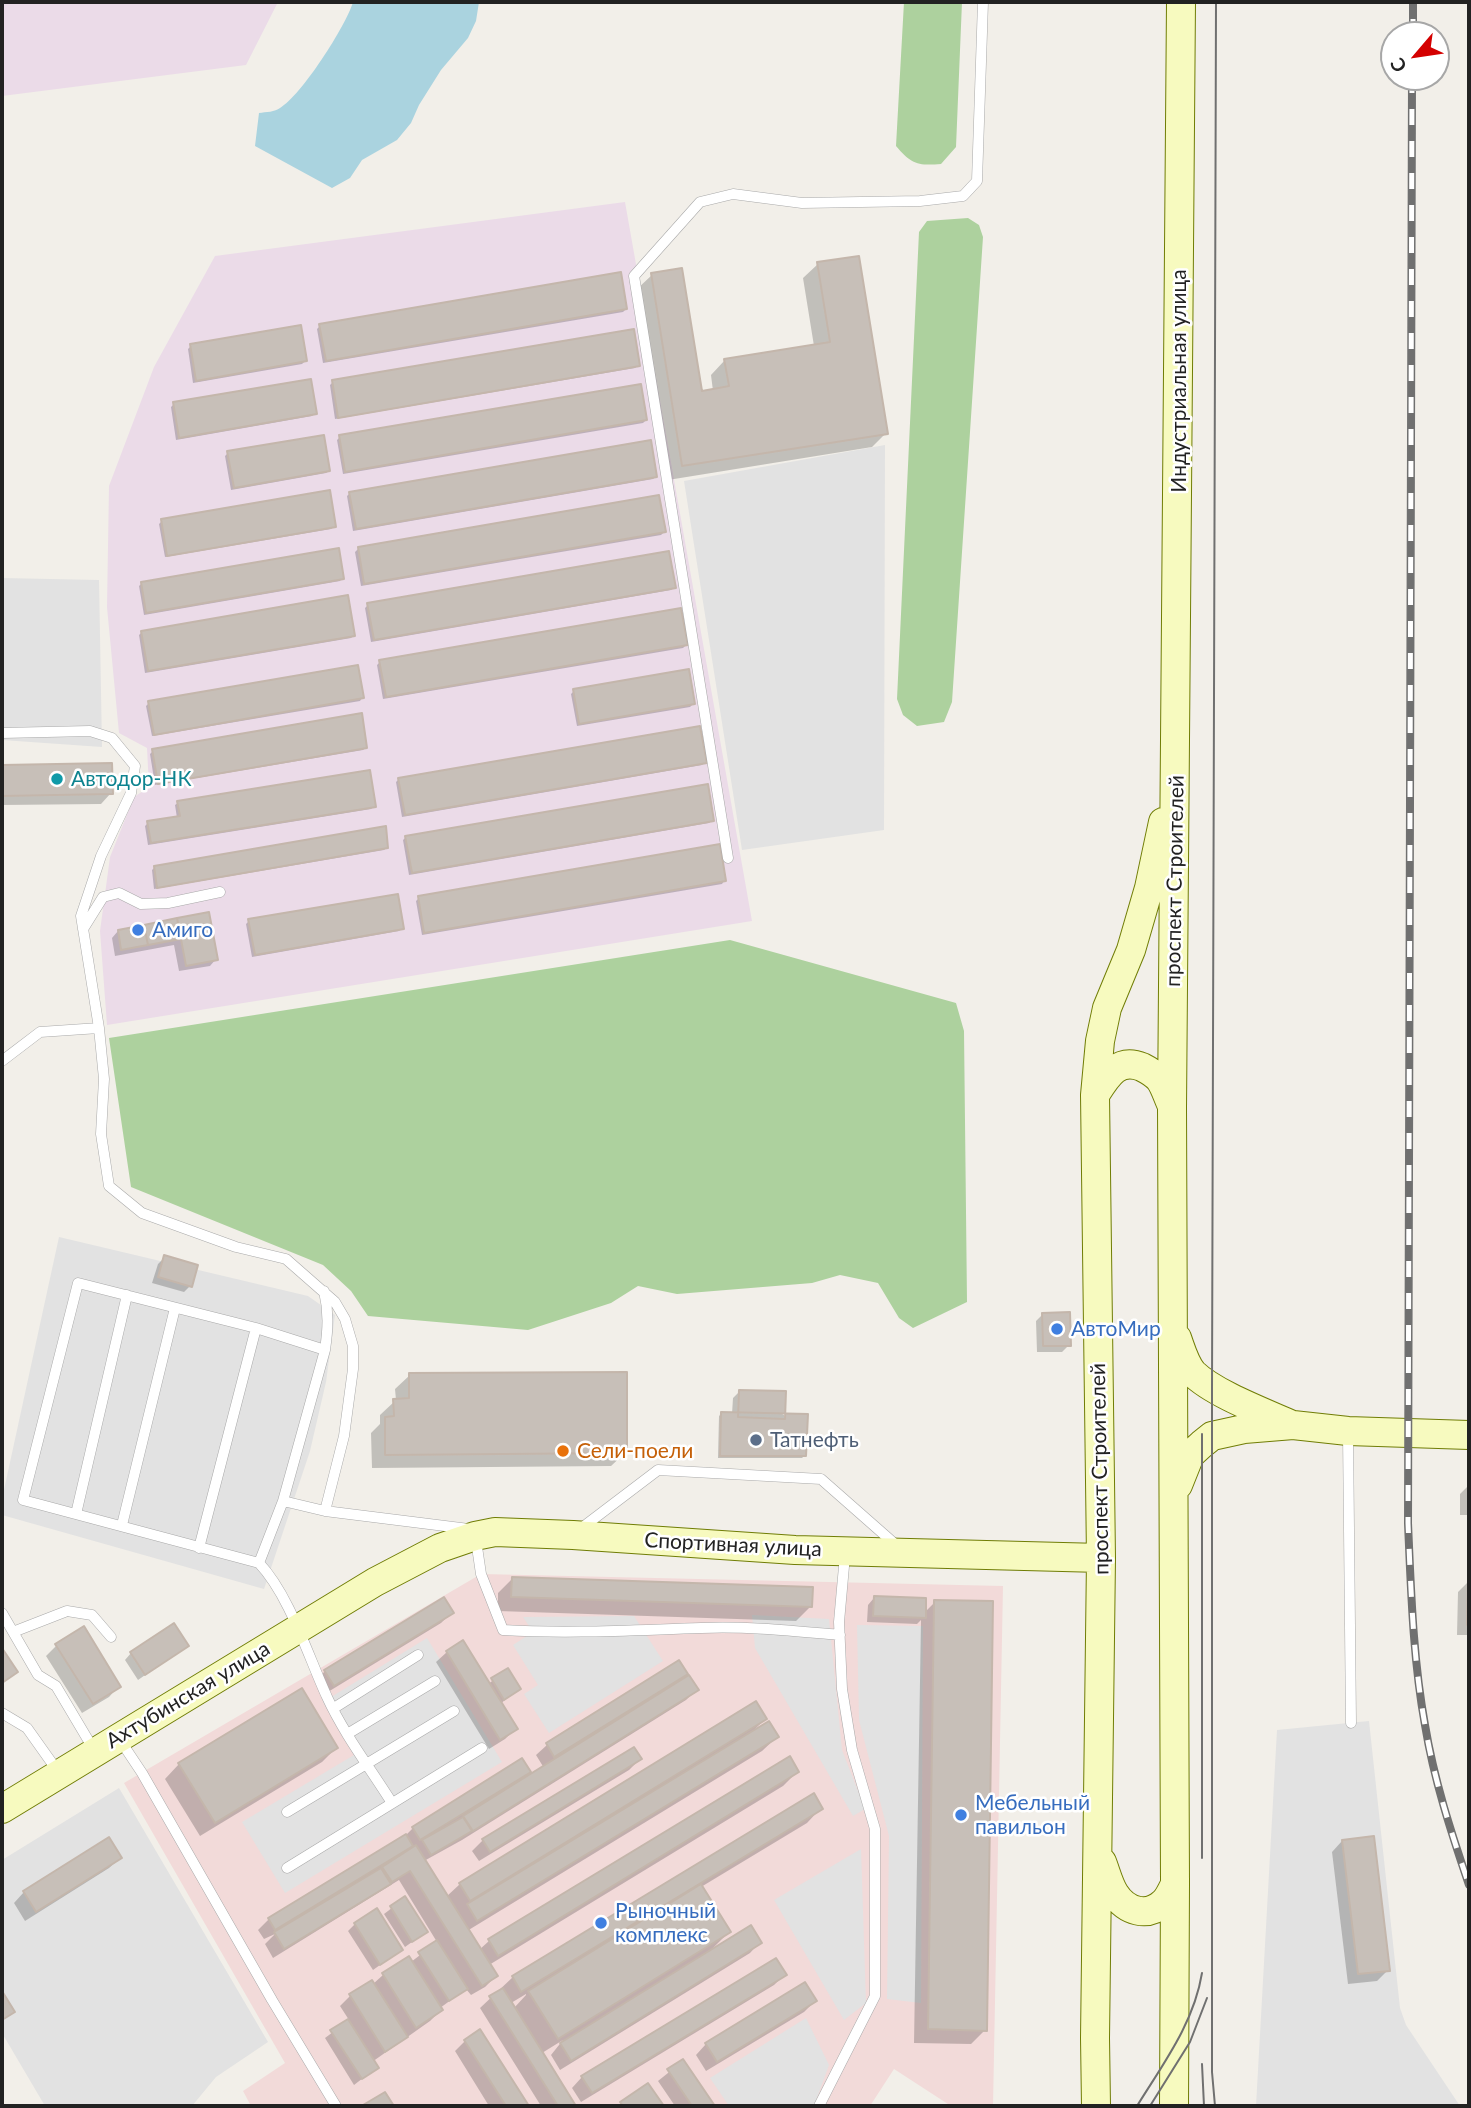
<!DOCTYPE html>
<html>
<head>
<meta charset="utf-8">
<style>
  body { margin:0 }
  #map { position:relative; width:1471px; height:2108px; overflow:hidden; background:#f2efe9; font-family:Lato,sans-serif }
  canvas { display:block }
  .frame { position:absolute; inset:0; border:4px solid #222; pointer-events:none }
  .north { position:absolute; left:1380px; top:21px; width:70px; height:70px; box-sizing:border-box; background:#fff; border:2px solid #a7a7a7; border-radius:50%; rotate:241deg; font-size:19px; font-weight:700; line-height:28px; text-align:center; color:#222 }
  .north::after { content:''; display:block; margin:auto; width:24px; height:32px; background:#d40000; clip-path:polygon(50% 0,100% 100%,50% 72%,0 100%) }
</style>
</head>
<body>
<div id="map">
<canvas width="1471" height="2108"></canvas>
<div class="frame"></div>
<div class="north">С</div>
</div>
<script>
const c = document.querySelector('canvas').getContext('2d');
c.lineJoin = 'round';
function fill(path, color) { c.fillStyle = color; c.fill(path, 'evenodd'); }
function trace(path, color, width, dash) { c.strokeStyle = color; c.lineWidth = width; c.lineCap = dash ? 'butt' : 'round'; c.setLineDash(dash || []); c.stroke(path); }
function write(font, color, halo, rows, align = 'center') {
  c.font = font + ' Lato,sans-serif'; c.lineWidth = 5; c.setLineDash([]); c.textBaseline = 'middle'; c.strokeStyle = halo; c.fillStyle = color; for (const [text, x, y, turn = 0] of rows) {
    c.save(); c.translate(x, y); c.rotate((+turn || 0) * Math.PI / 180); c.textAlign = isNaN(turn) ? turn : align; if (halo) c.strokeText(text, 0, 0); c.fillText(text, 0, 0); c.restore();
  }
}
fill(new Path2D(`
  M481 1574 1003 1586 993 2106H951L894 2069 870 2106H251L243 2091 285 2063 124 1783Z`), '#f2dad9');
fill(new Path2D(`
  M2 2H278L246 65 2 96Z
  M625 202 752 921 107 1025 100 931 110 857 134 797 149 787 147 748 119 733 107 607 109 486 154 367 215 256Z`), '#ebdbe8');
fill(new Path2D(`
  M904 2H962L956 147 941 164C918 166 911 164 896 146Z
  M968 218 979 225 983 237 952 702 944 722 917 726 903 715 897 699 919 232 927 221Z
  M730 940 956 1003 964 1031 967 1302 913 1328 899 1318 878 1283 840 1275 812 1283 677 1294 638 1286 611 1303 528 1330 368 1316 351 1291 323 1265 131 1187 109 1038Z`), '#add19e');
fill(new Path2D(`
  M885 445 884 830 742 850 684 481Z
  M2 578 99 580 102 747 2 740Z
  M59 1237 308 1296 335 1315 326 1382 310 1451 264 1589 2 1515V1499Z
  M752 1615 829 1619 842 1750 865 1809 853 1816 755 1648Z
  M634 1616 663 1661 549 1733 524 1694 538 1685 513 1645 533 1632 523 1617Z
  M857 1625 923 1626 921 2003 887 1999 889 1836 859 1720Z
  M427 1638 502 1762 285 1893 242 1822 354 1755 323 1702Z
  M1369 1721 1400 2008 1406 2025 1460 2106H1256L1277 1730Z
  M119 1788 268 2042 216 2077 192 2106H45L2 2033V1860Z
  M861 1849 866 2003 844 2020 774 1900Z
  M806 2018 829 2065 814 2106H729L710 2078Z`), '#e2e2e2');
fill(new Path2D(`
  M353 2H479L476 21 468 38 441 70 419 105 411 123 397 140 362 160 350 178 332 188 255 146 259 113C266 112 275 112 280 108 301 96 346 26 353 2Z`), '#aad3df');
fill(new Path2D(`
  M818 264 886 433 872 447 668 480 637 289 652 275 700 393 713 391 711 375 725 360 814 346 803 278Z
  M626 309 623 312 323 363 317 329 320 326Z
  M191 346 305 361 302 364 193 383 188 349Z
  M638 365 635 368 335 419 330 385 333 382Z
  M174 404 315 413 312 416 176 440 171 407Z
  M646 420 643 423 343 474 337 440 340 437Z
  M228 453 329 471 326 473 231 490 225 456Z
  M656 476 653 479 353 531 347 496 350 493Z
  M162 521 334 526 331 529 165 557 159 524Z
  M664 532 661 535 361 586 355 552 358 549Z
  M342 578 340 581 144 615 139 586 142 583Z
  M674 588 671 590 371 642 365 608 368 605Z
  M142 632 354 635 351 638 145 673 139 635Z
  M686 645 683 648 383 699 377 665 380 662Z
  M574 691 693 704 690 707 577 726 571 694Z
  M362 698 360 701 152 736 146 706 149 703Z
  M366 747 363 750 155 785 150 754 153 751Z
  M705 762 702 765 402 817 396 782 399 779Z
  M111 764V793L101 804 2 805V766Z
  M178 803 374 806 371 809 148 845 145 826 148 823 177 818 175 805Z
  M712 820 709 823 409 875 403 840 406 837Z
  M387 847 384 850 154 889 152 870 155 867Z
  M724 881 722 884 422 935 416 901 419 898Z
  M208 914 216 959 210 966 179 971 174 945 115 956 112 938 118 931Z
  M249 921 402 928 399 931 252 957 246 924Z
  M165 1257 190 1286 184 1292 152 1283 158 1264Z
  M1043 1314 1069 1345 1062 1352H1037L1036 1321Z
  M410 1375 626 1452 611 1466 372 1468 371 1433 380 1424V1415L396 1400 395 1389Z
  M740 1391 784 1415 805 1455 802 1458H718L719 1416 722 1413 732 1414 733 1398Z
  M1469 1485V1515H1460V1494Z
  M512 1579 810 1607 796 1621 498 1611V1593Z
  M1468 1582 1469 1635H1457L1458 1592Z
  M874 1598 924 1613 935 1602 985 2030 971 2044 914 2043 921 1620 917 1624 867 1622 868 1605Z
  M451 1613 441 1623 323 1695 315 1682 325 1671Z
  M57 1645 119 1686 109 1697 82 1713 46 1656Z
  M187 1646 138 1680 125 1660 131 1653Z
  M447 1652 488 1684 508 1670 519 1689 500 1704 515 1729 505 1739 489 1749 436 1662Z
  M679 1662 686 1674 676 1684 696 1690 686 1700 462 1840 424 1861 446 1897 460 1884 765 1719 752 1732 777 1737 762 1751 467 1931 479 1950 489 1941 789 1758 797 1772 783 1786 489 1965 496 1976 485 1987 471 1995 466 1989 440 2008 441 2010 430 2021 372 2062 376 2068 354 2085 325 2038 349 2020 340 2006 350 1996 373 1984 383 1975 408 1958 411 1962 437 1942 399 1880 273 1958 265 1944 275 1934 264 1939 258 1930 269 1919 404 1837 413 1828 529 1771 517 1783 544 1768 536 1755 547 1745Z
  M336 1748 322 1762 200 1836 165 1779 179 1764Z
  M640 1759 629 1770 479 1861 472 1851 483 1840Z
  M813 1795 821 1808 807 1823 701 1887 729 1932 711 1950 760 1942 750 1953 560 2070 551 2055 563 2040 542 2053 574 2106H541L480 2008 513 1977ZM526 1994V1995L514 2008 511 2003Z
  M1342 1841 1388 1970 1377 1981 1348 1984 1332 1852Z
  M120 1858 109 1868 25 1921 14 1903 24 1892Z
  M405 1898 426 1932 405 1947 384 1914Z
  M355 1924 401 1950 373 1970 348 1931Z
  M784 1975 774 1985 581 2102 572 2088 582 2077Z
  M815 2001 804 2012 706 2071 696 2055 706 2044Z
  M480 2032 526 2106H489L455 2051 465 2041Z
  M683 2061 713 2106H675L658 2081Z`), '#0003');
const building = new Path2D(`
  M859 256 888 434 682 466 651 273 682 268 702 391 729 386 724 359 830 342 817 262Z
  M621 272 627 309 326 361 319 324Z
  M301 325 307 361 196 381 190 344Z
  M634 329 640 366 338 418 332 380Z
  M311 379 317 414 179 438 173 402Z
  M641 384 647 420 345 472 339 435Z
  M324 435 330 471 234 488 227 451Z
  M651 440 657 477 356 529 349 492Z
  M330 490 336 527 167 556 161 519Z
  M659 495 666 532 364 584 358 547Z
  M339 548 344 579 146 613 141 582Z
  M669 551 676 588 374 640 367 603Z
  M348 595 355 636 148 671 141 631Z
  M681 608 688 645 386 697 379 660Z
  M358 665 364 698 154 735 148 701Z
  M689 669 695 704 579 724 573 689Z
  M362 713 367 748 158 784 152 749Z
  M700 726 707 763 405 815 398 778Z
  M112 763 113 794 2 796V765Z
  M370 770 376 807 151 843 147 821 180 816 177 801Z
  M708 784 714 821 412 873 405 836Z
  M386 826 388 848 157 888 154 866Z
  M720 844 726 881 424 933 418 896Z
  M398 894 404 929 255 955 248 919Z
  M209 912 218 960 186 966 177 918Z
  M177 918 181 939 148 945 144 925Z
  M144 925 148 945 121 950 118 930Z
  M164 1255 198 1265 192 1287 158 1277Z
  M1070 1312 1071 1346H1043L1042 1313Z
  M627 1372V1453L385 1455V1417L394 1416 393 1399 409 1398V1373Z
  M739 1390 786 1391 785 1419 738 1417Z
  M721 1412 808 1414 806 1456H720Z
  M512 1577 813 1587 812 1607 511 1597Z
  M1468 1580H1469V1625H1467Z
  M874 1596 926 1598V1618L873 1616Z
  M444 1597 454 1613 334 1686 324 1670Z
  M934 1600 993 1601 987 2031 928 2029Z
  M174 1623 189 1646 145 1675 130 1652Z
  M84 1626 121 1687 93 1704 55 1644Z
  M463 1640 518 1729 500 1740 446 1651Z
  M2 1648 18 1672 2 1683Z
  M679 1660 688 1674 554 1757 546 1743Z
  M508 1668 521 1689 504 1700 491 1678Z
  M689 1675 699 1690 473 1831 463 1816Z
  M302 1688 338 1748 215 1823 178 1763Z
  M756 1701 767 1719 470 1901 459 1883Z
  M769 1721 779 1737 477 1921 467 1904Z
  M634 1747 642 1759 490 1852 482 1839Z
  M790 1756 799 1772 498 1956 488 1939Z
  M522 1758 531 1772 420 1840 412 1827Z
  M814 1793 823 1809 521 1992 512 1976Z
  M463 1817 472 1831 431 1855 422 1840Z
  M406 1834 413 1846 275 1930 268 1918Z
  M1374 1836 1390 1971 1358 1974 1342 1840Z
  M109 1837 122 1858 36 1912 23 1891Z
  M416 1845 498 1976 482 1986 410 1871 392 1882 382 1867Z
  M381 1868 391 1884 284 1949 274 1932Z
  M701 1884 731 1932 558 2039 528 1991Z
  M405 1896 428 1932 412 1942 390 1906Z
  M377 1908 403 1950 380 1965 354 1923Z
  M751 1925 762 1943 571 2061 560 2043Z
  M437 1940 468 1989 449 2001 418 1952Z
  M409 1956 443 2010 416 2028 382 1973Z
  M776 1958 787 1975 592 2093 581 2076Z
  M372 1980 408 2037 385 2052 349 1994Z
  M805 1982 817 2001 717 2062 705 2043Z
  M503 1988 576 2106H558L489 1996Z
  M2 1991 15 2012 2 2020Z
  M348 2019 379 2068 362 2079 330 2030Z
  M480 2029 529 2106H506L464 2040Z
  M683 2059 715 2106H692L667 2069Z
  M648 2083 664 2106H623L620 2102Z
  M385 2092 394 2106H364L363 2105Z`);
fill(building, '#c7bfb8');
trace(building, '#c4b6ab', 2);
const lane = new Path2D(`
  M2 733 90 731 112 738 135 766 131 793 101 856 81 916 99 1028 104 1079 101 1134 109 1186 142 1213 236 1247 286 1259 335 1302 345 1319 353 1346V1369L344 1436 325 1511 469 1529
  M728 858 634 276 700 202 733 194 802 203 920 201 963 196 977 181 983 2
  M83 929 103 897 119 893 141 904 168 903 220 892
  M2 1061 40 1032 99 1028
  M325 1350 256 1328 78 1283 23 1500 259 1563C290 1596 308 1656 327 1697 344 1734 370 1768 392 1803
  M1348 1433 1351 1723
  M283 1501 325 1511
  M76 1514 127 1295
  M122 1525 175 1308
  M579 1530 658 1470 821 1479 896 1545
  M476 1540 481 1574 503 1630C569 1634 634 1630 701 1628 747 1626 794 1631 840 1635
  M199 1548 256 1328
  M259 1563 283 1501 325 1350C328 1329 329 1312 324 1291
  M2 1613 38 1675 56 1686 94 1750
  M13 1632 67 1611 92 1615 111 1637
  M334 1708 418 1655
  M2 1713 27 1728 59 1773
  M349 1733 435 1681
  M120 1740 142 1773 272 2000 336 2106
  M287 1812 454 1711
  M287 1868 482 1748
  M819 2106 875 1996V1829L852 1750 842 1689 839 1622 845 1555`);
const secondary = new Path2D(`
  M1095 1095C1107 1076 1118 1057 1142 1067 1148 1070 1156 1075 1160 1080 1165 1087 1168 1098 1172 1106
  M1177 1338C1181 1349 1185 1364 1193 1373 1213 1393 1263 1412 1290 1424
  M1178 1485 1190 1455 1202 1444 1212 1436 1244 1429 1293 1425 1348 1431 1469 1435
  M2 1809 375 1582 440 1548 475 1536 495 1532 573 1535 795 1550 1101 1558
  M1102 1862C1106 1872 1109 1885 1115 1894 1126 1911 1147 1918 1163 1903 1168 1899 1172 1890 1175 1884
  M1096 2106 1095 2038 1101 1558 1095 1095 1100 1041 1107 1008 1131 950 1149 888 1163 822
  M1174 2106 1175 1884 1172 1107 1181 2`);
trace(lane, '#a9a9a9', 11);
trace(secondary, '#707d05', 30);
trace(lane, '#fff', 10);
trace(secondary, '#f7fabf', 28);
trace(new Path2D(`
  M1202 1858V1434
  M1202 2064 1204 2106
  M1137 2106C1163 2064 1194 2023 1202 1973
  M1150 2106 1190 2042 1207 1998
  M1215 2106 1212 2072V1386L1216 2`), '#707070', 2);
const rail = new Path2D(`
  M1413 35V2
  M1412 77 1408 1523C1411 1591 1413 1659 1425 1725 1434 1780 1451 1832 1469 1885`);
trace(rail, '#707070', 8);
trace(rail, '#fff', 5, [16]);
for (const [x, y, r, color] of [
  [57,779,7,"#0f9aa8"],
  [138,930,7,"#3f7fe0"],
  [1057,1329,7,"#3f7fe0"],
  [756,1440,7,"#5c6f8a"],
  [563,1451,7,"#e8710a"],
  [961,1815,7,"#3f7fe0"],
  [601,1923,7,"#3f7fe0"]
]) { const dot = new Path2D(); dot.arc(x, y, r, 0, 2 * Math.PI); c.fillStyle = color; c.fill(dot); trace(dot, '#fff', 2.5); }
write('21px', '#222', '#fff', [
  ["Индустриальная улица",1179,381,-90],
  ["проспект Строителей",1175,881,-89],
  ["проспект Строителей",1100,1469,-91],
  ["Спортивная улица",733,1545,3],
  ["Ахтубинская улица",188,1695,-31]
]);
write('21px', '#0d838f', '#fff', [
  ["Автодор-НК",71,779]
], 'left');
write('21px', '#366cbe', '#fff', [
  ["Амиго",152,930],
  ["АвтоМир",1071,1329],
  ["Мебельный",975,1803],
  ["павильон",975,1827],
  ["Рыночный",615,1911],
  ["комплекс",615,1935]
], 'left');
write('21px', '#4e5e75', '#fff', [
  ["Татнефть",770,1440]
], 'left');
write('21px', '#c56008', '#fff', [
  ["Сели-поели",577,1451]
], 'left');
</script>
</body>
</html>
